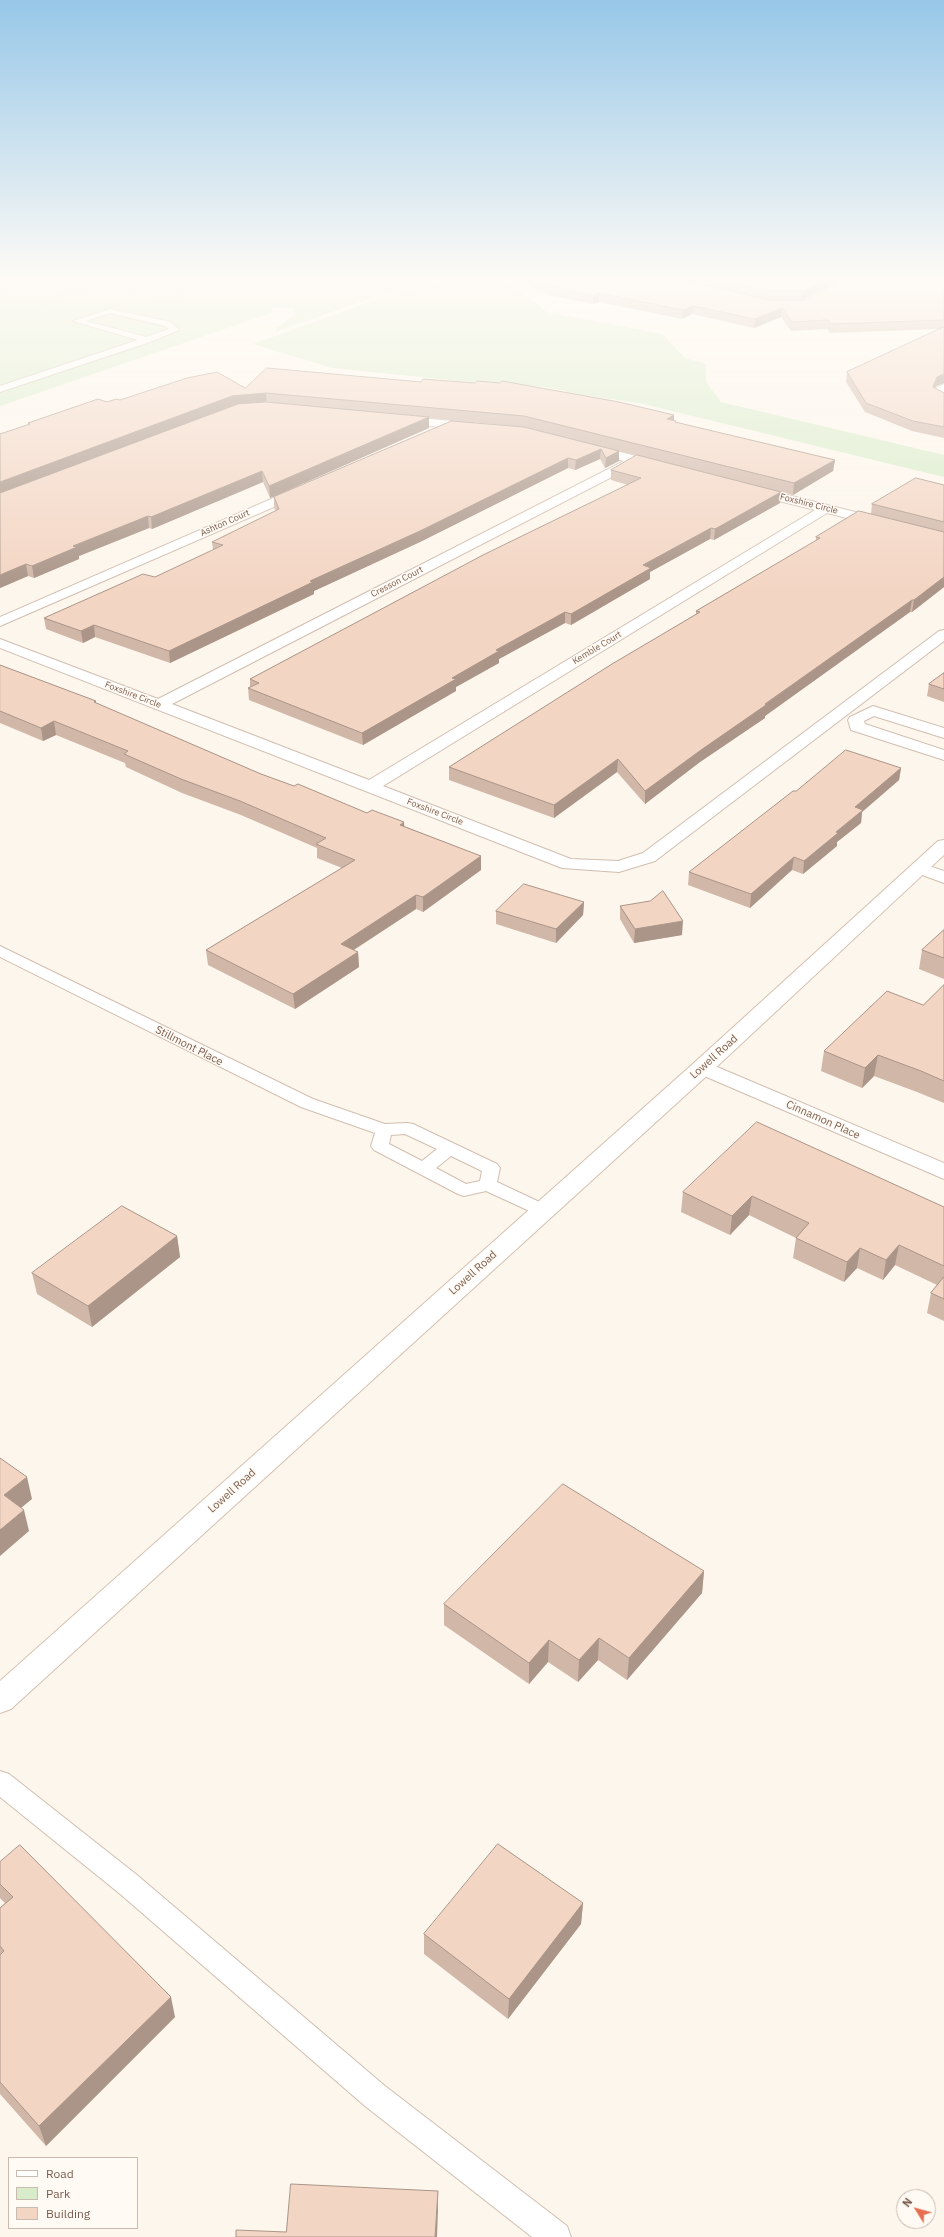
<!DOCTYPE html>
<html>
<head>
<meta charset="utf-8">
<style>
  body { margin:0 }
  #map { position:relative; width:944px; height:2237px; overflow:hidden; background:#fdf6ec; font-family:"IBM Plex Sans",sans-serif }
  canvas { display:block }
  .legend { position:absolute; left:8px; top:2157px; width:130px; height:72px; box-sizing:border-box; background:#fffaf3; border:1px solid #cabbb1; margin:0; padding:5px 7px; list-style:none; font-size:12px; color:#7a5c4d }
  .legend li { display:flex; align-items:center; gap:8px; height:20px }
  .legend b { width:20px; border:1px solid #cabbb1 }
  .north { position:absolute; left:896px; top:2189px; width:40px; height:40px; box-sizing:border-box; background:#fffaf3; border:1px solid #cabbb1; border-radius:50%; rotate:307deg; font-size:11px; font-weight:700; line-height:16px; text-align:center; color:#7a5c4d }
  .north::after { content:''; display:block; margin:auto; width:14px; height:18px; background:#e76f51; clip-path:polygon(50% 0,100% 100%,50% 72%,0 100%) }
</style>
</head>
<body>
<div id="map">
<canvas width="944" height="2237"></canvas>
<ul class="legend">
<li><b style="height:5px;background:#fff"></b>Road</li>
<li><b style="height:11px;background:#d8ecc9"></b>Park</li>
<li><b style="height:11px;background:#f3d5c3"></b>Building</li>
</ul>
<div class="north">N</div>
</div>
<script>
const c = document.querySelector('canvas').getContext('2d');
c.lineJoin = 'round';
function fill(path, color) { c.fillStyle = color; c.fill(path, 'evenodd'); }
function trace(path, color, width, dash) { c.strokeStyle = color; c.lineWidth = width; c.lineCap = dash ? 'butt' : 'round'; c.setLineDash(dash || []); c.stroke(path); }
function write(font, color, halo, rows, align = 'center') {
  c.font = font + ' "IBM Plex Sans",sans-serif'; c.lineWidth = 3; c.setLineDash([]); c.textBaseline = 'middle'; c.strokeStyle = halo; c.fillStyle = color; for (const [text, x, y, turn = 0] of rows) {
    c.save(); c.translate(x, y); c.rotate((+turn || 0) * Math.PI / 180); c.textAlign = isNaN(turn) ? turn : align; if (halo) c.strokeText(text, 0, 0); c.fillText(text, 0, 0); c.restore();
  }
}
fill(new Path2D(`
  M0 277H331C357 297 373 284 401 278 415 275 433 277 447 277L366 300 275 332 277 328 295 314 294 309 271 307 274 312 0 406Z
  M338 277H393C372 285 357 292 338 277Z
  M459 277H477L513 286 547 312 662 334 685 358 706 364V382L721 402 944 455V477L639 403 582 395 546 387 459 381 332 368 253 344 372 301Z`), '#d8ecc9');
const lane = new Path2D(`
  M110 309 171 322 179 330 150 342 0 392V386L138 340 73 321ZM110 313 165 326 169 329 146 337 86 321Z
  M0 946 313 1099 385 1124 407 1123 413 1124 497 1164 500 1168 497 1182 548 1206 551 1210 548 1214 542 1216 536 1214 486 1191 464 1196 458 1194 374 1150 371 1146 375 1133 301 1107 0 957ZM405 1134 437 1149 422 1161 389 1144 391 1135ZM451 1156 482 1171 480 1181 466 1184 436 1168Z
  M0 1771 9 1774 137 1875 385 2086 567 2226 571 2237H532L365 2106 119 1893 0 1797Z`);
const street = new Path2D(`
  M944 384V402L933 397 937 387Z
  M400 416 473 423 479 427 473 431 396 422 394 420Z
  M589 444 663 463 665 466 659 470 637 464 172 704 369 780 815 510 747 493 746 490 747 487 752 486 887 520 889 523 887 526 882 527 827 513 383 786 571 859 618 861 643 853 939 631 944 630V641L655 861 619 872 562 868 0 648V639L158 699 624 461 585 451 583 448 585 445Z
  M301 486 306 487 307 490 306 493 0 626V617Z
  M873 706 944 728V738L874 716 864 721 865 724 944 750V760L851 730 848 720 850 717Z
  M920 863 944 871V883L914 872 911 868 914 864Z
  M703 1061 944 1163V1179L695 1072 692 1067 695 1062Z`);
const secondary = new Path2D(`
  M944 840V855L711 1072 11 1709 0 1713V1681L695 1062 938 841Z`);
trace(lane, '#d1beb0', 2);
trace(street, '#d1beb0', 2);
trace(secondary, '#d6c0b0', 2);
trace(new Path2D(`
  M0 278 37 282 58 291V295L43 304 0 295
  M47 284C91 278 140 268 179 294L173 298H152
  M126 293 134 290 138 279
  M1 295 17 279
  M58 295H91
  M0 310 43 304 62 309`), '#d9b8a5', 1, [0.5, 1.5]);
fill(lane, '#fff');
fill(street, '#fff');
fill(secondary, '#fff');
fill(new Path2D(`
  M514 277H848L802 300H769H805L944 277V383L936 386 935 388 944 393V438L912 431 865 412 846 382 847 372 939 329 830 333 827 329 791 331 781 317 754 328 692 314 682 319 599 302 593 304 548 295Z
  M245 388 674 415V421H676V423L835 460 833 471 793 495 524 427 429 418V428L270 498 263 482 152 529 149 528 79 556V559L34 578 28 576 0 588 28 423 107 402Z
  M452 421 619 451V461L605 468 600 459 575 470 568 468 420 542 314 591V594L170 663 95 637 83 643 46 629 44 618 155 577 213 550 212 542 276 511 274 508V497Z
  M611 470 780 503 714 540 710 539 650 572V579L571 625 565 623 499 659V663L456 687V691L363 745 249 700 248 688 250 687V679L628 485 611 480Z
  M944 485V587L912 612H910L765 716V718L700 762 645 804 617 772 554 818 449 780V767L696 614V611L816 541V537L871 514 872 504Z
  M0 665 96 701V703L261 774 367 813 404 822V826L481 856V870L423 912 416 909 354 950 358 952 359 967 295 1009 208 965 206 950 342 868 317 858V848L241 815 182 793 126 767 125 763 56 735 43 741 0 723Z
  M944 673V702L927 696 929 684Z
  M901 768 899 780 862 812 861 823 837 842V846L803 874 792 870 750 908 688 885 689 872 796 791Z
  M584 902 583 915 556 943 496 924V911Z
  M620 906 682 935 634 943 620 919Z
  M944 930V979L919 969 922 950Z
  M944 985V1103L917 1092 874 1076 862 1088 821 1071 824 1051 923 1005Z
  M683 1192 944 1207V1321L927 1313 931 1293 937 1285 895 1265 883 1280 857 1268 844 1282 793 1258 796 1238 749 1215 730 1235 681 1212Z
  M177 1236 180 1257 92 1327 37 1294 32 1273Z
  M704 1571 702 1593 627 1680 598 1660 578 1682 548 1662 529 1684 444 1625V1604Z
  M0 1862 175 2017 46 2146 0 2094V1908L5 1903 0 1898Z
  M583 1903 581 1924 508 2019 424 1954V1934Z`), '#d1b7a8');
fill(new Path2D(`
  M831 277H848L802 300 803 291Z
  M599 293V302L593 304 594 296Z
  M693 306 692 314 682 319 683 310Z
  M782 308 781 317 754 328 755 319Z
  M944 374V383L936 386 932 396 933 387 937 377Z
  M266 393 267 404 0 494V482L232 396Z
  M674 415V426L667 419Z
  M429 417V428L270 498 269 486Z
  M601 449 600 459 575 470 576 460Z
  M619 451V461L605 468 606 458Z
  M568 458V468L420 542 314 591V594L170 663 169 651 310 581Z
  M835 460 833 471 793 495 794 483Z
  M262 471 263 482 152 529 151 517Z
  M781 492 780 503 714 540 715 529Z
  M148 516 149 528 79 556V559L34 578 32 566 73 546Z
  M711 528 710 539 650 572V579L571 625V614L643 565Z
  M26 564 28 576 0 588V575Z
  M944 577V587L912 612 914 600Z
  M912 600 910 612 765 716V718L700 762 645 804V791L701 750Z
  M565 612V623L499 659V663L456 687V691L363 745 362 733 496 650Z
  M94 625 95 637 83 643 81 631Z
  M54 721 56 735 43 741 41 728Z
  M618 759 617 772 554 818V805Z
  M901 768 899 780 862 812 861 823 837 842V846L803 874 804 861 836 832 855 807Z
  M404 822 405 836 400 825Z
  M481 856V870L423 912V897Z
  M794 857 792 870 750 908 751 894Z
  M416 895V909L341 958V944Z
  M584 902 583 915 556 943V929Z
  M683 921 682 935 634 943 635 929Z
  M358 952 359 967 295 1009 293 994Z
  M878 1055 874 1076 862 1088 865 1068Z
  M752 1196 749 1215 730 1235 732 1216Z
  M177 1236 180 1257 92 1327 88 1306Z
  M899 1245 895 1265 883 1280 886 1260Z
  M860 1248 857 1268 844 1282 847 1262Z
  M27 1477 32 1499 10 1517 4 1495Z
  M24 1510 29 1531 0 1556V1530Z
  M704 1571 702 1593 627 1680 629 1658Z
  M599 1638 598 1660 578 1682 579 1660Z
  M549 1640 548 1662 529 1684V1663Z
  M583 1903 581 1924 508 2019 509 1999Z
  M171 1997 175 2017 46 2146 39 2126Z
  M438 2191V2210L437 2237H435Z`), '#aa9588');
const building = new Path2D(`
  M530 277H670L769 300H805L852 277H944V320L831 324 828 320 792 322 782 308 755 319 693 306 683 310 599 293 594 296 548 286Z
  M703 277H831L803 291H769Z
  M944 327V374L937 377 933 387 944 393V427L913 421 866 403 847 372Z
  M267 368 421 382 423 379 475 383 477 381 500 383 502 381 619 402 674 415 667 419 676 421 675 422 835 460 794 483 524 416 266 393 232 396 0 482V434L30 424 28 423 98 399 107 402 116 399 120 400 187 378 217 372 245 388Z
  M266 402 429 417 269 486 262 471 151 517 148 516 73 546 77 547 32 566 26 564 0 575V493L238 404Z
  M452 421 524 427 619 451 606 458 601 449 576 460 568 458 420 531 310 581 313 582 169 651 94 625 81 631 44 618 143 574 155 577 223 545 212 542 279 509 274 497Z
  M637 455 781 492 715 529 711 528 643 565 651 568 571 614 565 612 496 650 499 651 452 678 456 679 362 733 248 688 259 683 250 679 483 555 641 478 611 470Z
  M916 478 944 485V522L872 504Z
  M859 511 944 532V577L914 600H912L765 704 766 705 701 750 645 791 618 759 554 805 449 767 612 664 700 612 696 611 820 538 816 537Z
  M0 665 96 701 94 702 261 774 294 786 298 784 367 813 372 810 404 822 400 825 481 856 423 897 416 895 341 944 358 952 293 994 206 950 355 860 316 844 326 838 240 801 181 779 124 754 128 751 54 721 41 728 0 711Z
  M944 673V689L929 684Z
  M846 750 901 768 855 807 863 810 836 832 838 833 804 861 794 857 751 894 689 872 793 791H796Z
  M524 884 584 902 556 929 496 911Z
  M663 891 683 921 635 929 620 906 650 901Z
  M944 930V958L922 950Z
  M944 985V1081L921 1071 878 1055 865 1068 824 1051 887 991 923 1005Z
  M757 1122 944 1207V1266L899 1245 886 1260 860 1248 847 1262 796 1238 809 1223 752 1196 732 1216 683 1192Z
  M122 1206 177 1236 88 1306 32 1273Z
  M944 1277V1299L931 1293Z
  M0 1458 27 1477 4 1495 24 1510 0 1530Z
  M563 1484 704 1571 629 1658 599 1638 579 1660 549 1640 529 1663 444 1604Z
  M498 1844 583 1903 509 1999 424 1934Z
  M20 1845 171 1997 39 2126 0 2082V1955L4 1951 0 1946V1908L13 1897 0 1884V1862Z
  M291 2184 438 2191 435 2237H236V2230L286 2232Z`);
fill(building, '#f3d5c3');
trace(building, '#aa9588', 1);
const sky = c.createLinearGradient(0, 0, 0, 591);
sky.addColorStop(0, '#97c7e8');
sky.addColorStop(0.47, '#fefbf6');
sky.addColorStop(1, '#fefbf600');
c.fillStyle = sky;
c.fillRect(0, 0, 944, 591);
write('9px', '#7a5c4d', '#fffaf3', [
  ["Foxshire Circle",809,504,14],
  ["Ashton Court",225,523,-24],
  ["Cresson Court",397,582,-27],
  ["Kemble Court",597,648,-31],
  ["Foxshire Circle",133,695,21],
  ["Foxshire Circle",435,812,21]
]);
write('11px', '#7a5c4d', '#fffaf3', [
  ["Stillmont Place",189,1046,27],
  ["Lowell Road",714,1057,-42],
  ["Cinnamon Place",823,1120,24],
  ["Lowell Road",473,1273,-42],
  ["Lowell Road",232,1491,-42]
]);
</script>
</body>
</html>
